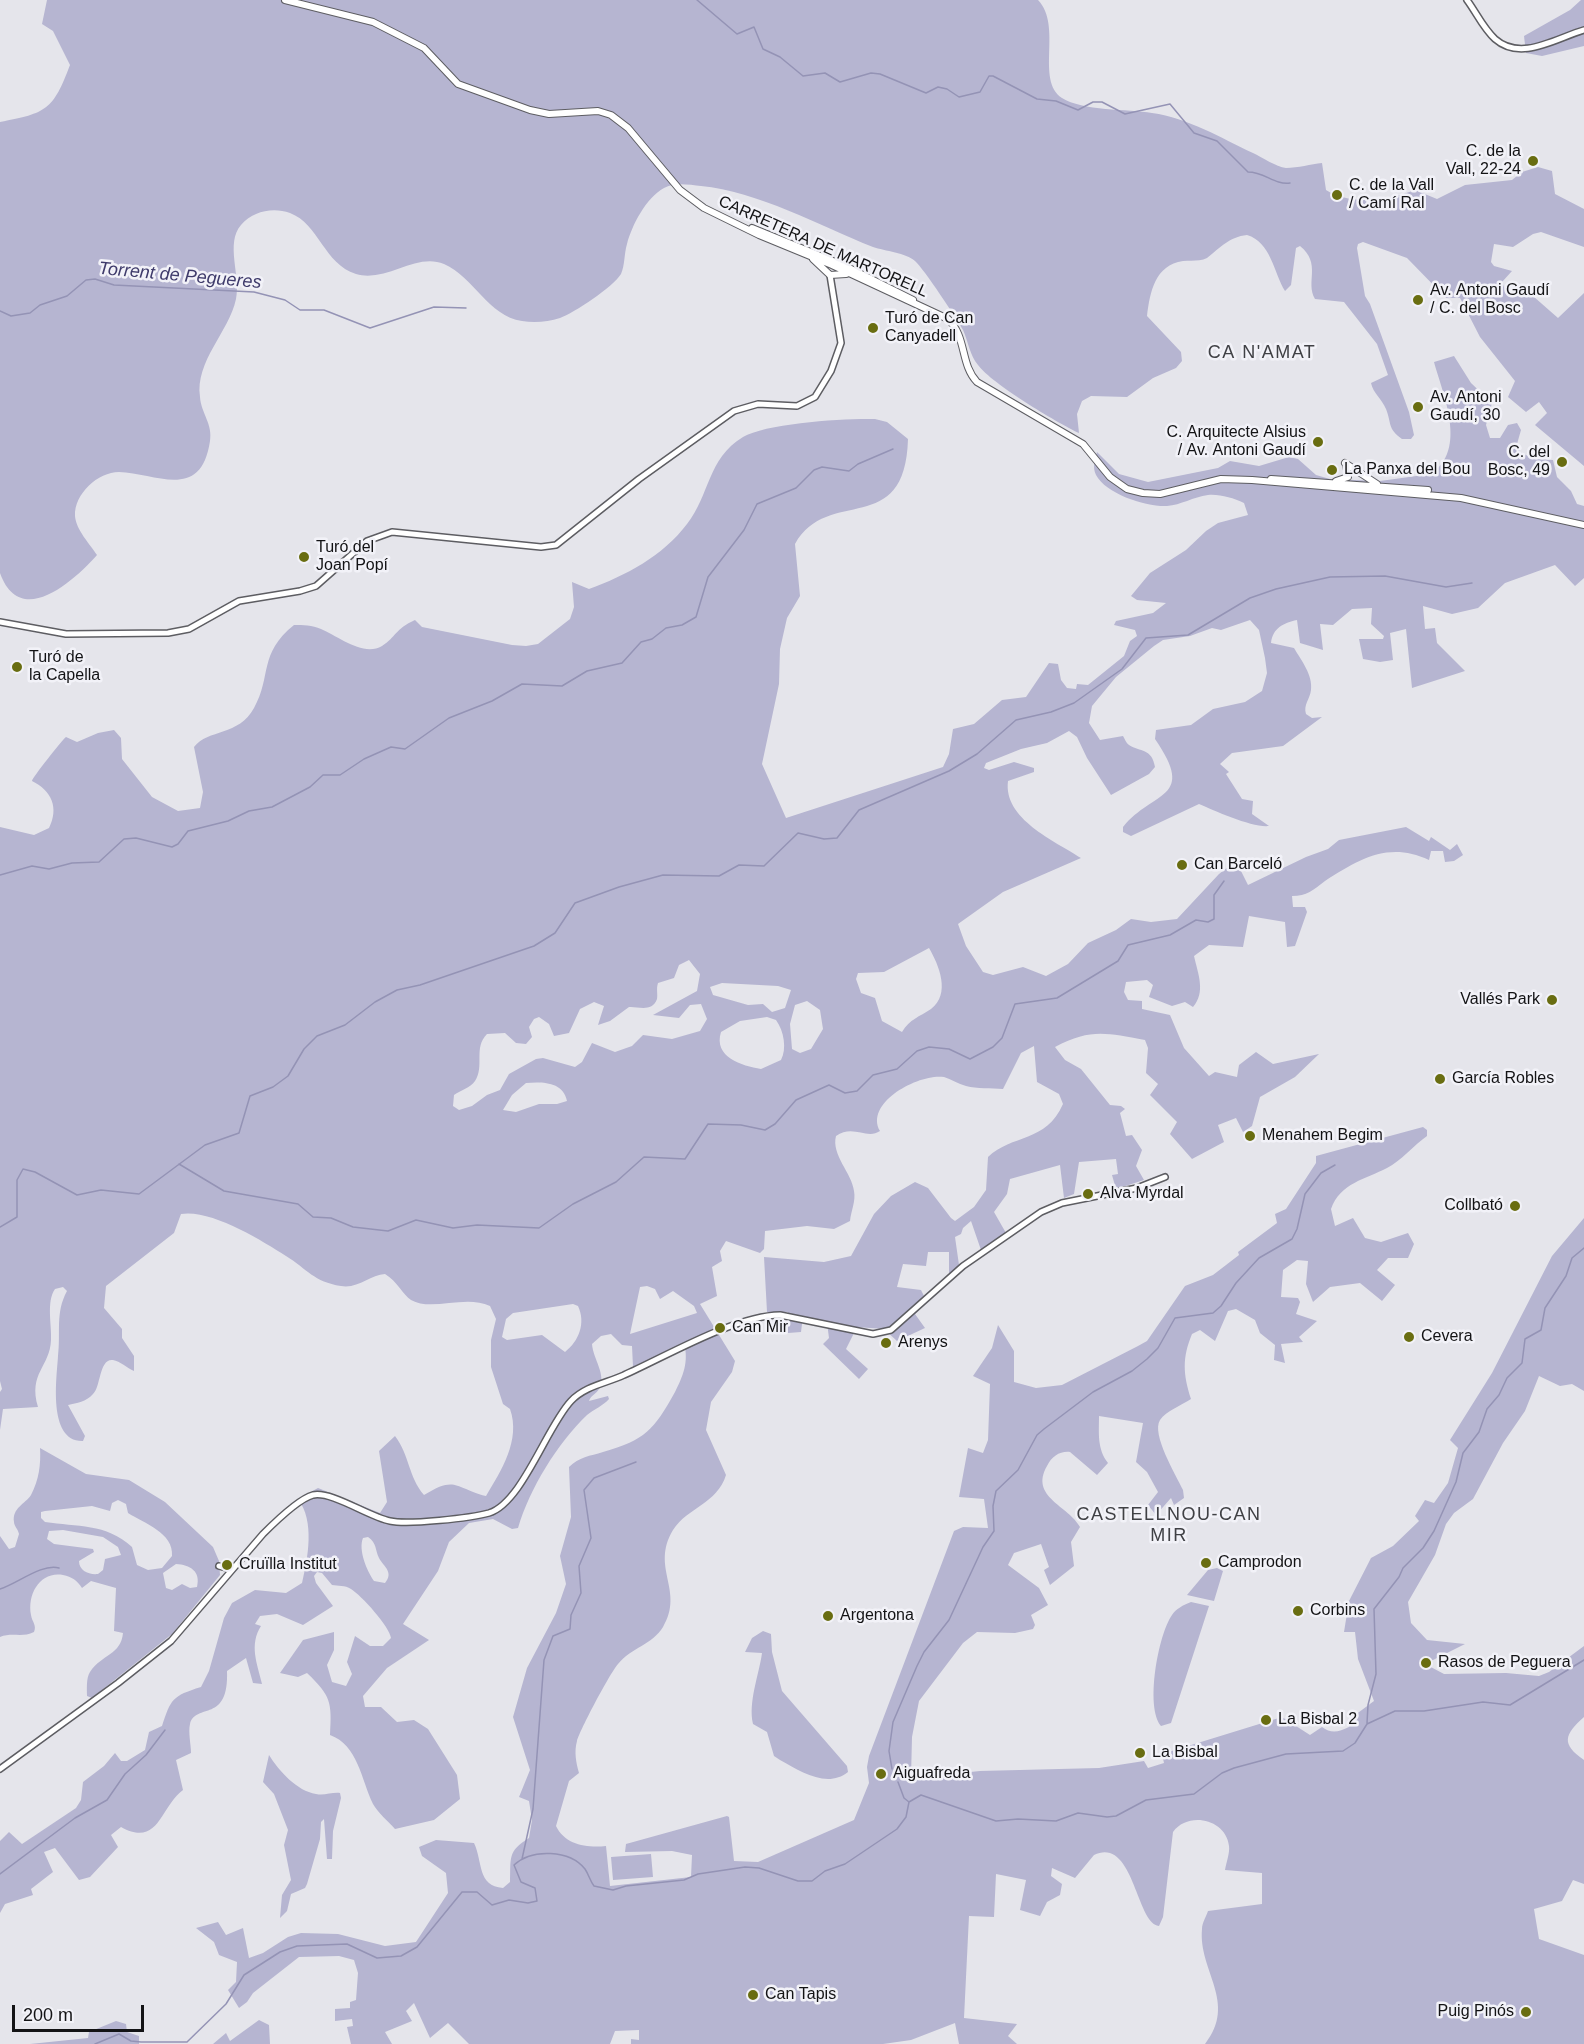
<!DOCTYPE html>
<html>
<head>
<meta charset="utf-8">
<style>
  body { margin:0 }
  #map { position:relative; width:1584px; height:2044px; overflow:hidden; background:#e5e5eb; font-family:Arial,sans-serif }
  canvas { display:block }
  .scale { position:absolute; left:12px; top:2005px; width:132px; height:27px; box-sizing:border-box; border:3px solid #131315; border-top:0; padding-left:8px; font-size:18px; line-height:21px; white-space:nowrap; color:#131315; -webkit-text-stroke:4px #f2f2f8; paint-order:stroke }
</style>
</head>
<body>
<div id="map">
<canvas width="1584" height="2044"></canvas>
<div class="scale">200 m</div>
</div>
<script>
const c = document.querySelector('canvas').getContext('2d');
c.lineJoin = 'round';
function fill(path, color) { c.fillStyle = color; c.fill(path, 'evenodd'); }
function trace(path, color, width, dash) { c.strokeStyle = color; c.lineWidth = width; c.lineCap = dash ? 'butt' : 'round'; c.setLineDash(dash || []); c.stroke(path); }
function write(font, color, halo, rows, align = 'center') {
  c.font = font + ' Arial,sans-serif'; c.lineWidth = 5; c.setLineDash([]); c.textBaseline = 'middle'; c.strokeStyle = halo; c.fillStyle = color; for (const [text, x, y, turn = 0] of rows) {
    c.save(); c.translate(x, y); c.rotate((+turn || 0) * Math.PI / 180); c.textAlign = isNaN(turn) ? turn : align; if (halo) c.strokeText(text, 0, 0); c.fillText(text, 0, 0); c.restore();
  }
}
fill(new Path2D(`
  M47 0H1038C1063 26 1035 80 1062 98 1082 111 1128 109 1152 113 1188 118 1221 138 1253 153 1262 157 1276 167 1286 168 1298 168 1311 164 1322 163L1326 190C1351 206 1388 200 1415 190L1437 199 1465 185 1512 180 1522 172 1538 167 1552 171 1555 194 1584 209V247L1541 232 1533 234 1513 247 1494 244 1491 262 1494 266 1512 271 1502 282 1505 290 1514 292 1525 289 1558 318 1584 293V466L1535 425 1547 413 1539 402 1526 412 1508 397 1515 381 1480 337 1460 298H1446L1407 258 1363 242 1358 244 1357 248 1365 296 1370 304 1409 412 1414 435 1411 439H1402C1387 428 1392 424 1386 409 1382 399 1373 393 1371 383L1388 375 1377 344 1344 302 1315 299C1305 282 1322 264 1300 246L1296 248 1291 285 1285 291C1274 273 1271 242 1247 235 1229 237 1221 247 1207 258 1200 262 1191 260 1183 261 1155 265 1150 292 1147 316L1181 352 1182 361 1176 368 1153 378 1127 397 1091 396 1082 401 1077 414 1079 433C1056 422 992 384 978 365 970 356 968 341 963 330 957 319 924 269 915 261 906 253 885 251 873 247 820 226 757 191 701 186 689 185 675 182 664 188 646 198 632 225 627 244 624 254 625 265 621 274 613 287 574 313 560 318 548 322 534 323 522 321 488 316 474 277 444 264 416 252 386 283 356 274 324 264 319 224 290 213 273 207 253 211 241 225 225 243 241 276 236 299 229 332 195 361 200 397 201 413 213 424 210 441 201 502 156 473 119 472 98 472 74 494 75 516 76 530 90 544 97 555 73 582 20 629 0 573V122C47 113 53 110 70 65L53 31 42 24Z
  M1581 0H1584V46L1542 56 1526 53 1524 36 1570 10Z
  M1454 356 1471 383 1492 403 1486 425 1490 438H1500L1508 425 1517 423 1521 430 1517 444 1520 452 1534 459 1553 460 1557 477 1571 491 1577 504 1584 506V578L1575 586 1555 565 1505 583 1478 608 1452 614 1423 606 1425 629 1435 628 1437 643 1465 671 1412 688 1406 629 1390 633 1393 660 1380 662 1363 659 1359 639H1383L1384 636 1371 624 1372 608 1352 609 1333 625 1320 624 1323 650 1300 643 1297 620C1283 623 1273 628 1271 643L1294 648C1301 660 1313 675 1311 690 1310 699 1303 705 1306 714L1312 718 1322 717 1283 746 1232 753 1220 764 1229 772 1226 774 1242 799 1253 801 1252 814 1269 826C1253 828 1215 811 1199 804L1131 836 1123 832V827C1153 790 1197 800 1155 739L1156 730 1191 725 1213 709 1245 702 1262 691 1267 673 1265 658 1259 630 1250 620 1221 630 1212 628 1190 636 1163 640 1154 646 1116 677 1092 706 1089 723 1100 740 1123 736C1125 739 1126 743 1129 745 1140 752 1152 748 1155 767L1149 774 1111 795 1087 758 1077 737 1069 731 1047 743 1021 749 986 763 984 768 989 770 1014 762 1034 768V772L1008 781C1003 819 1055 841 1081 858L1003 892 958 924 966 946 983 972 993 975 1023 967 1046 976 1068 964 1088 943 1116 930 1131 919 1151 922 1177 919 1219 874 1236 861 1248 885 1306 857 1328 849 1339 840 1406 827 1429 841 1431 837 1450 850 1457 844 1463 855 1454 861 1445 862 1443 851H1431L1429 860C1389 841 1359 859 1325 881 1313 890 1307 896 1292 896L1293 907H1305L1307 912 1295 946 1287 947 1285 922 1249 916 1243 947 1209 945 1194 956C1198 974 1206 992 1193 1007L1185 1002 1172 1006 1149 997 1153 985 1147 980 1126 982 1124 992 1128 1000 1142 1001V1009L1170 1015 1184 1048 1209 1076 1215 1072 1237 1077 1239 1065 1256 1052 1273 1064 1319 1054 1295 1077 1260 1097 1252 1126 1243 1132 1236 1118 1218 1125 1224 1142 1192 1159 1170 1134 1177 1122 1150 1095 1158 1084 1146 1073 1148 1048 1145 1040C1106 1033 1091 1028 1055 1047L1065 1060 1081 1069 1110 1105 1121 1106 1125 1109 1120 1113 1126 1136 1132 1135 1142 1150 1136 1166 1144 1180 1116 1189 1112 1175 1118 1174 1116 1159 1079 1162 1074 1194 1064 1198 1060 1165 1010 1179 1007 1194 994 1212 1006 1233 981 1250 971 1221 963 1228 961 1234 955 1237 959 1265 949 1275V1252H928L926 1266 903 1264 897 1287 921 1290 927 1302 915 1314 925 1328 897 1341 884 1329 857 1327 846 1349 868 1369 859 1379 823 1344 829 1338 827 1323 803 1316 801 1332 788 1333V1312H767L764 1257 824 1262 851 1256 874 1214 891 1196 915 1182 928 1188 951 1218 955 1221 974 1207 986 1190 988 1157C1012 1134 1046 1143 1063 1104L1059 1094 1037 1082 1034 1046 1021 1053 1003 1089C991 1088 977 1089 966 1086 958 1084 951 1079 944 1077 920 1073 864 1102 880 1131 867 1140 853 1124 836 1136 831 1155 852 1173 854 1191 856 1201 851 1211 850 1221L834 1229 807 1226 765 1231 764 1249 760 1253 726 1241 720 1251 722 1261 712 1267 717 1296 700 1304 735 1361 732 1372 711 1402 706 1430 726 1475C717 1504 688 1507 673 1530 650 1568 685 1590 663 1627 653 1644 631 1648 618 1664 610 1673 580 1730 577 1741 574 1752 576 1762 579 1773L569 1781 556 1826C565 1845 587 1848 606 1846L610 1886 691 1877 692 1855 672 1851 625 1852 626 1844 727 1816 729 1817 734 1861 758 1862 854 1820 869 1783 867 1767 869 1756 954 1531 963 1527 988 1528 984 1499 959 1497 968 1448 983 1453 988 1440 990 1384 973 1376 992 1348 998 1325 1014 1351V1382L1036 1388 1062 1385 1138 1346 1147 1341 1185 1286 1213 1275 1239 1255 1238 1252 1277 1223 1275 1214 1286 1209 1316 1163V1156L1423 1127 1427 1130V1136C1414 1145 1401 1161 1387 1168 1366 1179 1340 1183 1331 1209L1335 1226 1353 1218 1365 1238 1381 1242 1408 1233 1414 1244 1408 1258H1388L1377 1270 1395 1285 1382 1301 1360 1283 1330 1287 1313 1302 1306 1284 1308 1261 1297 1260 1283 1270 1281 1297 1298 1298 1300 1302 1296 1314 1317 1321 1299 1337 1303 1342 1281 1344 1285 1363 1274 1360 1275 1345 1260 1333 1255 1320 1236 1309 1228 1311 1215 1341 1200 1330 1192 1334C1182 1358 1183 1374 1191 1399 1182 1405 1166 1411 1160 1420 1151 1434 1176 1475 1183 1490L1184 1498 1174 1505 1171 1498 1156 1515 1148 1505 1158 1492 1147 1472 1136 1462 1143 1423 1099 1416C1099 1433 1097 1449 1108 1463L1097 1475 1070 1452C1060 1451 1052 1456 1047 1466 1029 1497 1069 1506 1080 1527L1071 1542 1074 1566 1050 1585 1044 1570 1049 1567 1041 1544 1014 1553 1008 1565 1039 1588 1048 1605 1031 1615 1035 1625 1033 1629 1015 1633 977 1632 963 1643 919 1701 912 1737 911 1778 980 1771 1099 1768 1144 1761 1148 1768 1164 1763 1162 1754 1282 1717 1310 1735 1322 1727C1331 1734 1339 1732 1349 1727L1347 1721 1374 1701 1358 1659 1355 1632H1344L1349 1601 1371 1558 1393 1546 1419 1521 1415 1516 1425 1500 1434 1503 1448 1483 1458 1448 1450 1440 1492 1373 1552 1256 1584 1218V1391L1572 1384 1560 1386 1539 1376 1525 1411 1503 1443 1473 1499 1454 1513 1446 1524 1435 1555 1408 1602 1411 1623 1427 1640 1465 1644 1425 1664 1444 1674 1506 1673 1539 1676 1549 1672 1584 1646V1717C1564 1735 1561 1744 1584 1760V1884L1573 1880 1562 1901 1534 1909 1539 1939 1584 1955V2044H1205C1238 2002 1198 1971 1202 1929 1202 1923 1206 1917 1208 1911L1262 1904V1873L1225 1870C1226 1863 1230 1853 1229 1846 1226 1819 1188 1811 1173 1832L1163 1917 1159 1926C1136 1924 1134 1836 1094 1855L1075 1878 1052 1868 1051 1876 1062 1884 1060 1895 1047 1902 1040 1916 1020 1910 1026 1880 996 1874 994 1917 969 1916 964 2018 1017 2024 1008 2036 1017 2044H959L955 2023 911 2040 883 2044H631V2039L639 2040V2030L615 2031 610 2044H469L448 2023 430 2038 414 2003 406 2011 412 2021 385 2032 392 2044H351L347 2027 353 2026 352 2019 335 2021V2009L350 2008V2002L356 2000 358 1973 354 1960 339 1956 299 1957 253 1993 247 2002 239 2008 228 1990 236 1982 237 1962 219 1955 214 1942 196 1928 218 1922 226 1935 243 1928 249 1958 263 1953 288 1937 301 1933 338 1934 385 1946 416 1942 448 1893 446 1873 422 1856 419 1847 436 1840 474 1843C483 1862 477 1886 503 1888L510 1882C511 1859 507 1851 529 1838L532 1820 529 1801 519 1797 530 1770 513 1717 527 1668 556 1613 566 1584 560 1556 571 1517 569 1467C579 1457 590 1456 603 1452 645 1440 654 1430 675 1392 683 1376 689 1362 684 1343L633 1367 632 1346 622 1345 611 1334 601 1336 592 1344C593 1359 607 1375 599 1389 596 1394 591 1395 589 1401L608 1396 609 1399C603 1406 594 1409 587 1415 557 1444 530 1488 518 1528L512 1529 493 1519 469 1523 449 1542 438 1571 403 1624 429 1640 387 1668 363 1696 365 1707H381L397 1722 414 1720 428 1729 457 1775 460 1799 434 1820 395 1829C388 1821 378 1813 373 1804 361 1779 358 1745 330 1735 332 1702 331 1696 307 1673L298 1677 280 1673 303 1640 334 1632V1650L327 1665 332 1682 346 1686 352 1674 347 1662 355 1636 370 1646H383L391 1638C390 1627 361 1595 351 1589 345 1585 338 1586 332 1585L322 1573 317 1572 314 1576 316 1583 333 1606 303 1625 277 1614 260 1616 255 1624 261 1626C249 1645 257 1663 262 1684L253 1683 246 1658 227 1671C229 1724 196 1702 190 1724 188 1732 191 1745 191 1753L176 1760 183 1790C160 1807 159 1848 121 1827L111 1835 118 1847 90 1877 79 1880 55 1848 44 1852 53 1872 31 1889 33 1895 5 1904 0 1913V1841L9 1832 22 1844 76 1808 81 1800 83 1782 104 1766 115 1753 121 1761H127L145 1750 149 1732 162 1726C171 1699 172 1696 201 1687L209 1671 224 1618 232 1603 255 1590 286 1593 302 1583C308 1558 315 1521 298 1499L318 1488 380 1513 387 1502 379 1451 395 1436C410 1456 408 1476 424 1495 456 1475 455 1488 486 1496 501 1471 521 1440 510 1409L503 1404 491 1367V1340L496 1319 490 1306C465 1294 432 1312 411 1300 403 1295 397 1281 385 1274 370 1275 358 1289 341 1286 314 1282 307 1269 286 1256 261 1240 211 1209 181 1214L174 1233 106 1286 104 1308 122 1329V1338L134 1356V1371C127 1368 120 1361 113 1360 99 1358 101 1387 93 1394 86 1402 77 1403 68 1405L85 1436 83 1441C47 1442 57 1376 58 1356 61 1332 55 1313 67 1291L63 1287 55 1289C46 1302 52 1325 51 1340 50 1367 28 1373 38 1407L3 1409 0 1430V1392L2 1389 0 1381V827L34 835 49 828C59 808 52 791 32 781 32 778 63 739 66 737L77 742 98 733 114 730 121 738 122 759 152 797 178 811 200 808 203 792 194 747C208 729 239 736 254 708 272 676 258 654 294 625 303 625 312 625 321 629 338 636 363 657 382 646 396 637 395 629 415 620L422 627 512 645 526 646 538 644 570 619 574 607 572 582 589 589C625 576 663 556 687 524 710 495 707 459 743 437 766 423 847 418 875 419L887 422 908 439C905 540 828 485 795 544L800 596 787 618 780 649 779 684 762 764 786 818 943 767 949 754 953 729 974 724 1002 700 1026 697 1049 663 1058 664 1061 680 1067 688 1076 689 1077 684 1088 685 1124 656 1130 641 1137 636 1135 630 1114 625 1116 621 1153 613 1166 603 1137 600 1131 596 1150 573 1186 550 1206 531 1218 523 1248 515 1244 503C1233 498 1220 494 1208 495 1193 497 1181 505 1167 506 1146 507 1106 494 1096 475 1092 467 1095 459 1097 452L1119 474 1148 482 1218 468 1230 461 1259 466 1289 457 1298 459 1316 475 1330 479 1380 481 1431 474C1468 449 1443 395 1434 362ZM929 948C939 965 951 994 931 1009 919 1017 910 1019 902 1032L882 1021 875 998 861 993 856 979 858 973 884 972ZM689 960 700 974 697 991 653 1015 679 1018 690 1005 701 1004 707 1019 700 1031 672 1039 643 1035 632 1046 615 1052 592 1043 582 1062 575 1067 543 1058 536 1059 509 1074 500 1090 487 1095 472 1106 459 1110 453 1106 454 1095C461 1090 470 1088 475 1081 485 1066 473 1048 487 1034L505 1033 516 1043 526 1044 532 1037 529 1027 534 1019 539 1017 549 1024 554 1036 569 1033 580 1009 594 1002 604 1006 598 1025 610 1021 629 1007C637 1006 652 1013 657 999 658 994 656 989 658 983L674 978 679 965ZM722 983 778 986 791 990 785 1008 772 1012 763 1004 748 1005 713 995 710 987ZM807 1001 820 1010 823 1029 811 1049 800 1053 792 1049 790 1024 795 1005ZM767 1017 776 1020C784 1031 787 1049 781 1060L761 1069C742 1066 713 1057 721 1032L740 1021ZM526 1083C541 1082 563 1081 567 1101L557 1104H539L516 1112 503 1110 512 1095ZM647 1286 655 1289 660 1299 673 1291 694 1306 697 1313 630 1334 640 1287ZM573 1304 578 1306C586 1323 579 1341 565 1352L542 1335 507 1340 502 1337 506 1319 513 1313ZM368 1537C377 1543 375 1550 379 1558 384 1567 394 1572 385 1583L374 1581C367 1571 358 1550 363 1538Z
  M40 1448 86 1474 129 1480 165 1502 213 1547 219 1561 220 1575 172 1634 92 1698 87 1696C87 1689 86 1678 90 1672 102 1654 121 1655 123 1633L114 1631 116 1588 91 1581 82 1588C77 1580 72 1577 63 1575 41 1571 27 1593 31 1615 32 1622 37 1625 34 1632 22 1638 12 1632 0 1637V1536L9 1549 15 1547 19 1534C18 1529 14 1526 14 1522 12 1508 25 1504 31 1495 39 1480 41 1464 40 1448ZM118 1500 126 1504 128 1513C144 1523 174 1533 172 1556L162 1568 148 1570 137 1565 132 1547C106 1523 77 1527 45 1522L41 1518V1512L45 1511 92 1506 110 1511 112 1503ZM63 1530 103 1537 118 1547 121 1555 105 1559 103 1570 98 1574C89 1575 79 1571 79 1561L94 1552 93 1549 54 1544 47 1539 49 1531ZM176 1564C190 1565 201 1571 197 1587L190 1588 182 1584 172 1590 166 1588 163 1573Z
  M1217 1568 1223 1571 1214 1601 1187 1595 1208 1570Z
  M1191 1602 1209 1606 1171 1723 1161 1726C1145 1707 1158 1635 1172 1615 1176 1609 1183 1605 1191 1602Z
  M763 1631 771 1634 772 1652 782 1691 847 1766 848 1772C827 1789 800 1771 780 1760L774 1756 767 1732 753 1724C748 1702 759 1675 762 1653L745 1652 752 1638Z
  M269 1755C279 1771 297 1791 316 1794 324 1796 332 1792 340 1793L341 1798 333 1831 332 1859H327L324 1819 321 1822 320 1839 307 1884 305 1888 291 1894 287 1911 280 1918 282 1895 291 1880 284 1845 288 1830 274 1794 263 1782Z
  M651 1854 653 1877 613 1880 611 1857Z
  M259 2020 269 2025 270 2044H213L226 2033 230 2041Z
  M116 2021 126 2024 127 2032 139 2036V2044H30L88 2038 89 2032Z`), '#b6b5d1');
trace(new Path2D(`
  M697 0 737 34 754 27 763 49 780 57 803 76 825 73 840 82 871 73 880 74 926 93 938 87 947 89 959 97 980 92 989 76H993L1037 99 1056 101 1078 110 1093 102H1102L1125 114 1170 104 1194 133 1217 141 1248 172C1265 172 1274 185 1290 183
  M0 311 11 316 30 313 40 305 67 296 86 280 95 279 114 285 254 292 285 300 300 310H324L370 328 434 307 466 308
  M0 875 32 866 49 869 72 863 99 862 124 839 136 838 172 847 178 844 188 831 228 821 249 811 272 807 310 787 323 775H340L364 759 391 747 405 749 449 718 492 701 522 684 562 686 587 671 622 663 641 642 652 639 666 628 682 625 696 617 708 577 744 530 757 504 796 488 814 470 822 467 849 471 858 464 893 449
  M179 1164 224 1191 298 1204 313 1217 331 1218 353 1227 388 1231 416 1220 453 1228 477 1225 539 1228 573 1204 616 1182 644 1157 685 1159 708 1124 741 1125 765 1130 775 1124 796 1100 829 1085 845 1093 857 1091 873 1075 897 1069 917 1051 929 1047 949 1049 970 1059 993 1047 1002 1038 1015 1004 1057 998 1118 961 1128 945 1170 935 1196 920 1208 922 1214 919V895L1224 881
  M0 1227 17 1217V1180L23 1169 35 1172 77 1195 101 1190 139 1194 205 1145 239 1133 250 1096 273 1087 288 1076 304 1049 317 1036 345 1025 375 1002 397 990 420 985 534 946 555 933 575 903 619 887 663 875 719 876 739 865 764 866 798 833 824 839 837 838 859 810 949 771 977 754 1016 720 1051 712 1074 703 1122 669 1146 638 1188 635 1250 598 1276 589 1330 577 1385 576 1446 587 1472 583
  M0 1589C17 1584 42 1563 59 1568
  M1367 1723 1368 1705 1376 1674 1374 1609 1399 1577 1403 1568 1423 1548 1434 1531 1456 1482 1463 1453 1479 1432 1487 1409 1499 1395 1507 1378 1522 1363 1525 1339 1541 1330 1545 1308 1566 1276 1572 1258 1584 1248
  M892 1769 889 1751 893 1722 917 1666 924 1652 949 1620 983 1547 994 1531 993 1506 996 1491 1018 1470 1037 1435 1044 1429 1093 1392 1132 1371 1147 1359 1158 1348 1175 1318 1213 1313 1221 1306 1236 1283 1259 1258 1292 1239 1297 1229 1305 1194 1321 1173 1335 1165
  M898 1782 904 1798 909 1802
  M522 1859 533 1809 544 1660 553 1636 570 1629 571 1615 581 1593 579 1566 591 1538 584 1490 594 1478 636 1462
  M0 1874 75 1818 107 1800 125 1774 146 1755 165 1730
  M95 2044 119 2034 131 2041 141 2042H187L226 2004 244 1975 280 1952 297 1946 347 1944 377 1958 401 1956 417 1947 462 1892H477L492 1905 509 1900 528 1903 537 1901 535 1888 521 1882 514 1865C532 1848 570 1850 585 1869 589 1875 590 1881 594 1886L613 1890 626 1886 684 1880 698 1874 745 1867 759 1868 798 1881H812L825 1871 845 1864 897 1829 906 1817 909 1802 921 1795 996 1821 1018 1819 1056 1821 1078 1813 1107 1817 1116 1816 1146 1800 1194 1794 1222 1773 1234 1768 1286 1754 1343 1751 1355 1743 1367 1724 1395 1711H1424L1483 1702 1510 1705 1584 1660`), '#9493b5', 1.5);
const minor = new Path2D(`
  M1467 0C1476 12 1483 28 1495 39 1521 62 1556 38 1584 30
  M0 622 66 634 168 633 189 629 239 601 300 591 316 586 367 541 392 532 541 547 556 545 639 479 734 411 758 404 797 406 815 397 831 371 841 343 830 275
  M219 1566 230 1569
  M0 1769 118 1683 171 1641 263 1534C274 1523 298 1499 313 1495 332 1491 369 1517 390 1521 408 1525 471 1518 489 1513 522 1503 547 1426 571 1401 585 1386 607 1383 624 1375 667 1356 734 1316 780 1315L873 1334 891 1330 963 1266 1041 1212 1062 1203 1137 1188 1165 1177`);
const major = new Path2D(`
  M285 0 373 22 424 48 458 84 530 110 549 114 598 111 611 115 628 128 680 190 704 208 759 235 832 265 948 319C967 337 960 364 977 382L1083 444 1110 477 1127 489 1143 493 1160 494 1221 479 1252 480 1461 498 1584 525
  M752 228 845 266 913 300
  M813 259 830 275 846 274
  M1345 463 1377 484
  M1271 479 1428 490
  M1336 481 1348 477 1346 464`);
trace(minor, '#5d5d62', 8);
trace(major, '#5d5d62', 8);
trace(minor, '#fff', 5);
trace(major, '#fff', 6);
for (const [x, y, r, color] of [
  [1533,161,6,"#696d11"],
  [1337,195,6,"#696d11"],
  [1418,300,6,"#696d11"],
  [873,328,6,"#696d11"],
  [1418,407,6,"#696d11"],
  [1318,442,6,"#696d11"],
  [1562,462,6,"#696d11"],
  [1332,470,6,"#696d11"],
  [304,557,6,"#696d11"],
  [17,667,6,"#696d11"],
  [1182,865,6,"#696d11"],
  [1552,1000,6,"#696d11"],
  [1440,1079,6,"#696d11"],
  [1250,1136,6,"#696d11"],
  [1088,1194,6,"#696d11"],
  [1515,1206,6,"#696d11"],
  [720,1328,6,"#696d11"],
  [1409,1337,6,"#696d11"],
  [886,1343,6,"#696d11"],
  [1206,1563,6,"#696d11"],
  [227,1565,6,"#696d11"],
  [1298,1611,6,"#696d11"],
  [828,1616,6,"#696d11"],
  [1426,1663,6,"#696d11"],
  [1266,1720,6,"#696d11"],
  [1140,1753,6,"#696d11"],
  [881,1774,6,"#696d11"],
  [753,1995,6,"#696d11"],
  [1526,2012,6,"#696d11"]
]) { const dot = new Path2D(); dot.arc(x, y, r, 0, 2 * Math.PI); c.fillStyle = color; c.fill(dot); trace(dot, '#f2f2f8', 2); }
write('16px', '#131315', '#f2f2f8', [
  ["C. de la",1521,152,"right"],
  ["Vall, 22-24",1521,170,"right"],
  ["C. de la Vall",1349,186],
  ["/ Camí Ral",1349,204],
  ["Av. Antoni Gaudí",1430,291],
  ["/ C. del Bosc",1430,309],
  ["Turó de Can",885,319],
  ["Canyadell",885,337],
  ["Av. Antoni",1430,398],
  ["Gaudí, 30",1430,416],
  ["C. Arquitecte Alsius",1306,433,"right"],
  ["/ Av. Antoni Gaudí",1306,451,"right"],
  ["C. del",1550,453,"right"],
  ["Bosc, 49",1550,471,"right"],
  ["La Panxa del Bou",1344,470],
  ["Turó del",316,548],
  ["Joan Popí",316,566],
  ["Turó de",29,658],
  ["la Capella",29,676],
  ["Can Barceló",1194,865],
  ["Vallés Park",1540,1000,"right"],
  ["García Robles",1452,1079],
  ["Menahem Begim",1262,1136],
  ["Alva Myrdal",1100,1194],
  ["Collbató",1503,1206,"right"],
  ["Can Mir",732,1328],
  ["Cevera",1421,1337],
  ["Arenys",898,1343],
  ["Camprodon",1218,1563],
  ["Cruïlla Institut",239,1565],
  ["Corbins",1310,1611],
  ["Argentona",840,1616],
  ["Rasos de Peguera",1438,1663],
  ["La Bisbal 2",1278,1720],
  ["La Bisbal",1152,1753],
  ["Aiguafreda",893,1774],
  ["Can Tapis",765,1995],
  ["Puig Pinós",1514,2012,"right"]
], 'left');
write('16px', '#131315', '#f2f2f8', [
  ["CARRETERA DE MARTORELL",823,247,24]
]);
write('italic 18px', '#3f3b6b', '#f2f2f8', [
  ["Torrent de Pegueres",180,276,5]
]);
c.letterSpacing = '1.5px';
write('18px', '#404145', '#f2f2f8', [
  ["CA N'AMAT",1262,353],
  ["CASTELLNOU-CAN",1169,1515],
  ["MIR",1169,1536]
]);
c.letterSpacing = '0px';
</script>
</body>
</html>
